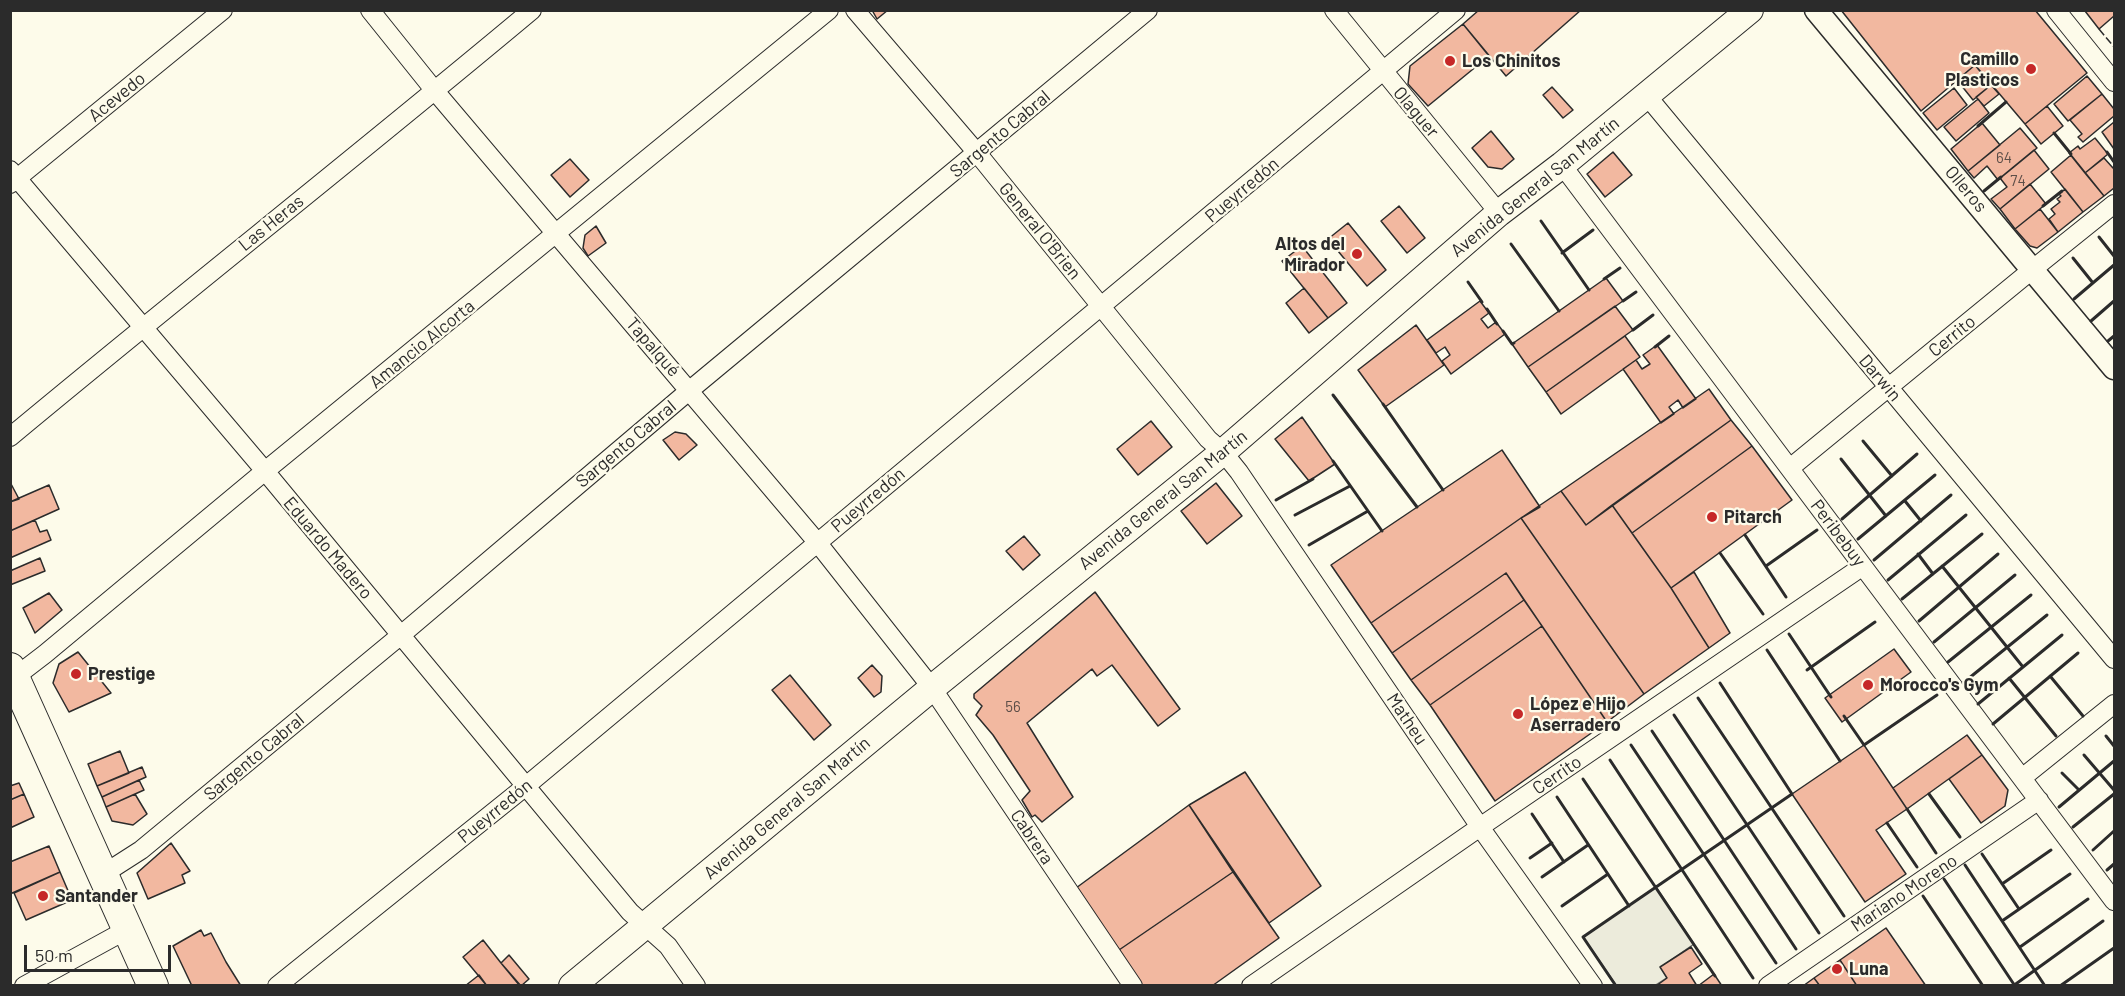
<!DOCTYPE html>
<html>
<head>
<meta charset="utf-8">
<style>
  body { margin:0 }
  #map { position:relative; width:2125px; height:996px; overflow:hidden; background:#fdfbea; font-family:Barlow,sans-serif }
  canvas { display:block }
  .frame { position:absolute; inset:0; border:12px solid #2b2b2b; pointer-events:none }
  .scale { position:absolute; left:24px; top:945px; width:147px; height:27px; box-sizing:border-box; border:3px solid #2b2b2b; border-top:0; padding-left:8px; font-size:18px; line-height:21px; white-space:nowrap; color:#2b2b2b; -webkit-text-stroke:4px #fdfbea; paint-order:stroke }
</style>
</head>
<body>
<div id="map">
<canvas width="2125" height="996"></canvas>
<div class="frame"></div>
<div class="scale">50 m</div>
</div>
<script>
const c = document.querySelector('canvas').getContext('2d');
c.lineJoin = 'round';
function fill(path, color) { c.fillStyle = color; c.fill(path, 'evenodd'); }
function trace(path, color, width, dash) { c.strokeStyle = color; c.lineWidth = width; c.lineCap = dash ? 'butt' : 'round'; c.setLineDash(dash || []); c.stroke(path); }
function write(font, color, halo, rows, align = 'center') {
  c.font = font + ' Barlow,sans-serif'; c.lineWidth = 4.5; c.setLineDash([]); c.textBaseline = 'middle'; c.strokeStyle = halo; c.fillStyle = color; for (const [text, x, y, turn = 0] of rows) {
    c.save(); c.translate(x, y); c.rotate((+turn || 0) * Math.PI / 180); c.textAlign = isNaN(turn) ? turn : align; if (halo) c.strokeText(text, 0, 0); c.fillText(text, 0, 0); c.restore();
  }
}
const green = new Path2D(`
  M1656 887 1694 944 1661 967 1667 978 1656 985H1616L1583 937Z`);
fill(green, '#ecebdb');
trace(green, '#74746e', 1.5);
const building = new Path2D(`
  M872 10H888L877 19Z
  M1479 10H1581L1506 76 1463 24Z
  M1841 10H2035L2087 73 2025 124 1975 65 1921 111Z
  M2114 10V16L2099 29 2085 11Z
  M1463 24 1489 56 1428 106 1408 84 1410 66Z
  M1975 65 1991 85 1973 100 1957 80Z
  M2087 76 2102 94 2068 121 2054 104Z
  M1991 85 1999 94 1984 106 1976 97Z
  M1552 87 1573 110 1563 118 1543 95Z
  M1954 88 1967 105 1937 130 1923 113Z
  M2102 94 2114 109V116L2083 142 2078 137 2082 134 2070 120Z
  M1978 99 1989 113 1956 141 1944 127Z
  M2047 106 2063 126 2041 144 2025 124Z
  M2114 122V149L2102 132Z
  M1982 123 2000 145 1968 171 1951 149Z
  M2020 128 2037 148 1998 180 1987 166 1974 178 1968 171Z
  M1491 131 1514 159 1502 169 1488 167 1472 148Z
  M2095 138 2108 154 2085 173 2069 153 2078 146 2080 149Z
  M2034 150 2049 169 2000 209 1991 199 2007 187 2000 178Z
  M1613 152 1632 175 1605 197 1587 174Z
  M2071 155 2104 196 2083 212 2051 172Z
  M2104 158 2113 168 2114 166V188L2104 196 2085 173Z
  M570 159 589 180 570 197 551 175Z
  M2030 184 2046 204 2015 229 2000 209Z
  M2065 189 2083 212 2058 232 2049 219 2055 214 2051 209 2060 202 2057 199 2061 196 2059 194Z
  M1399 206 1425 238 1407 253 1381 221Z
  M2040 209 2058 232 2037 248 2030 246 2015 229Z
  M1348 223 1386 270 1367 286 1328 239Z
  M596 226 606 243 588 256 583 248 585 235Z
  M1302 246 1347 303 1328 318 1282 261Z
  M1606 278 1623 301 1528 367 1512 344Z
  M1304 288 1328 318 1309 333 1286 303Z
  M1480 301 1489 313 1481 319 1488 328 1496 322 1505 334 1451 374 1442 361 1450 355 1445 347 1436 353 1427 340Z
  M1615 306 1633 330 1546 392 1528 367Z
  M1416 325 1444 365 1385 407 1358 370Z
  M1625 336 1640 357 1561 414 1546 392Z
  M1657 345 1696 399 1683 408 1678 400 1669 407 1674 414 1661 423 1623 369 1636 360 1642 369 1650 364 1643 355Z
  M1709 389 1731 420 1586 525 1561 491Z
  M1302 417 1335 464 1309 481 1275 439Z
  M1731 420 1752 446 1632 533 1612 505Z
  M1151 421 1172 447 1138 475 1117 449Z
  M675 432 686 434 697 445 679 460 663 440Z
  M1752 446 1792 500 1671 588 1632 533Z
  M1502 450 1540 507 1521 518 1371 623 1331 565Z
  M10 482 19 499 10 502Z
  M1216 483 1242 516 1207 544 1181 511Z
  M49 485 59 509 10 531V502Z
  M1561 491 1586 525 1612 505 1671 588 1709 648 1644 694 1521 518Z
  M1521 518 1644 694 1607 722 1506 573 1392 653 1371 623Z
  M35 520 40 532 47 530 51 540 10 558V531Z
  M1024 536 1040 555 1023 570 1006 551Z
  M40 558 45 571 10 585V571Z
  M1694 572 1730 633 1709 648 1671 588Z
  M1506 573 1524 600 1411 680 1392 653Z
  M1095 592 1180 709 1158 726 1112 665 1097 676 1092 669 1027 723 1073 797 1042 822 1035 815 1032 817 1022 800 1030 791 993 735 976 715 982 706 974 698V694Z
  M49 593 62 610 35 633 23 608Z
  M1524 600 1542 626 1430 705 1411 680Z
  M1542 626 1607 722 1495 801 1430 705Z
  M1894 649 1911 672 1842 722 1825 698Z
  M78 652 111 693 69 712 53 683 59 664Z
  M872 665 882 676 881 692 874 697 858 678Z
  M790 675 831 725 814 740 772 690Z
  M1967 735 1982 755 1907 809 1893 788Z
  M1864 745 1907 809 1876 830 1906 874 1865 902 1792 794Z
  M120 751 129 773 97 786 88 764Z
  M1982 755 2008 790 2005 806 1981 823 1949 779Z
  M142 767 146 777 102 797 97 786Z
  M1245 772 1321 886 1269 923 1189 805Z
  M139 780 144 790 106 807 102 797Z
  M19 783 24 794 10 800V786Z
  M24 794 34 817 10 828V800Z
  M135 794 147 814 133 825 112 821 106 807Z
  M1189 805 1233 872 1119 950 1076 888Z
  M171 843 190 871 182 875 185 883 148 899 137 873Z
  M49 846 60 872 10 894V862Z
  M60 872 72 900 26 920 14 893Z
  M1233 872 1279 938 1212 986H1142L1119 950Z
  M1886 928 1926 986H1857L1840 960Z
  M201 930 204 936 211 933 226 962 241 986H192L173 946Z
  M483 940 501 963 520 986H487L463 957Z
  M1691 947 1702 964 1689 973 1697 986H1656L1667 978 1660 967Z
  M509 955 529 979 521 986 501 963Z
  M1840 960 1857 986H1820L1814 978Z
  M1714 974 1722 986H1698Z
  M479 975 487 986H465Z
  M1814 978 1820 986H1803Z`);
fill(building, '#f2b8a0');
trace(building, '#2b2b2b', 1.5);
const minor = new Path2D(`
  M370 10 435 91 817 542 932 688 1133 986
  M855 10 978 154 1208 439 1223 452 1239 472 1480 827 1593 986
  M1334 10 1499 213
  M2056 10 2114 82
  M1647 96 2114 659
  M1562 165 2114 901
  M10 170 265 471 630 912 668 946 696 986
  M10 184 223 10
  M10 437C183 293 360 154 532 10
  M1790 468 2033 269 2114 204
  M15 677 45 654 265 471 829 10
  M2022 778 2114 704
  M102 875 141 850 401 635 690 390 1148 10
  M24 986 128 929
  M277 986 526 786 1456 10
  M1251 986 1480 827 1863 566
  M1768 986 2039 800`);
const tertiary = new Path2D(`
  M1816 10 2114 368`);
const secondary = new Path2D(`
  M572 986 932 688 1223 452 1499 213 1562 165 1750 10`);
const trunk = new Path2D(`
  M10 668 153 986`);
trace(minor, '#2b2b2b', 20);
trace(tertiary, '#2b2b2b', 25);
trace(secondary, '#2b2b2b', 28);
trace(trunk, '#2b2b2b', 32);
trace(minor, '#fdfbea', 18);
trace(tertiary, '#fdfbea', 22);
trace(secondary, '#fdfbea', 26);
trace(trunk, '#fdfbea', 30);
trace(new Path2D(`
  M2099 29 2114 47`), '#2b2b2b', 1.5, [8, 3]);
trace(new Path2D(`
  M1978 126 2006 102
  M2054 133 2071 154
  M2107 152 2114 162
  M1984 191 2001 177
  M2043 206 2062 191
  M1541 221 1589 290
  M2099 237 2114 256
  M1511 244 1559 311
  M1562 253 1593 230
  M2073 258 2093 283
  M1604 279 1620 268
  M1468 282 1482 302
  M2074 299 2114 265
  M1623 301 1636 292
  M1487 309 1497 324
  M2091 321 2114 301
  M1633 330 1653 315
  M1503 331 1512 344 1514 343
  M2108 341 2114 336
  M1655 347 1669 336
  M1333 395 1417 507
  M1383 404 1443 490
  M1863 441 1892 476
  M1841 459 1886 516
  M1333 461 1382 531
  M1276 500 1313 479
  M1905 501 1921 521
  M1295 515 1350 486
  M1842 519 1917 454
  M1745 535 1786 597
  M1858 539 1935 475
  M1309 545 1368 511
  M1720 553 1763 614
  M1918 554 1933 574
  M1874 560 1951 495
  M1766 566 1817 530
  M1942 566 2023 667
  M1888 580 1966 515
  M1902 599 1982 534
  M1919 621 1998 554
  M1789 634 1831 697
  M1934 642 2015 575
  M1767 650 1840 761
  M1948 662 2031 595
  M1807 670 1875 622
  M2050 676 2083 716
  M2009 678 2056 736
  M1963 683 2047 615
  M1698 698 1844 916
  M1978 704 2062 635
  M1674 715 1819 933
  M1844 716 1864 745 1937 695
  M1993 724 2078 653
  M1652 731 1796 949
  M2106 736 2114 746
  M1631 745 1776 963
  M2084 755 2114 790
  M1610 760 1753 978
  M2062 773 2079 790
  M1583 779 1715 976
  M1929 794 1960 837
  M1557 797 1629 906
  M2059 807 2114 761
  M1907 809 1936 853
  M1532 814 1564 862
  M1887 823 1917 867
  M2073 827 2114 794
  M2093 850 2114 831
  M1982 854 2019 909
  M1530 858 1552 843
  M1965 865 2045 986
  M2107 870 2114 864
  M1542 877 1588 845
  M1944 879 2015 986
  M2002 884 2051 850
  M1923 896 1983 986
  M1562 906 1608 874
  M2002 921 2070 874
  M2020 947 2088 899
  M1616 986 1583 937 1792 794 1720 683
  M2013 986 2103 921
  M2060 986 2114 948`), '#2b2b2b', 3);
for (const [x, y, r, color] of [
  [1450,61,6,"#c62828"],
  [2031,69,6,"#c62828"],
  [1357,254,6,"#c62828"],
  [1712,517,6,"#c62828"],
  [76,674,6,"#c62828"],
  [1868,685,6,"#c62828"],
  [1518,714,6,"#c62828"],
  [43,896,6,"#c62828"],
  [1837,969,6,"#c62828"]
]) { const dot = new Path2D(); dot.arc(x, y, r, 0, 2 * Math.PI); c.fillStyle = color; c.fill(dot); trace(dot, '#fdfbea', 2); }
write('15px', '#5d4e48', null, [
  ["64",2004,158],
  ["74",2018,181],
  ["56",1013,707]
]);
write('bold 18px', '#2b2b2b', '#fdfbea', [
  ["Camillo",2019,59,"right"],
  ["Plasticos",2019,80,"right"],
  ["Los Chinitos",1462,61],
  ["Altos del",1345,244,"right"],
  ["Mirador",1345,265,"right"],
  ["Pitarch",1724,517],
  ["Prestige",88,674],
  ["Morocco's Gym",1880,685],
  ["López e Hijo",1530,704],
  ["Aserradero",1530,725],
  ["Santander",55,896],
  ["Luna",1849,969]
], 'left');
write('18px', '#2b2b2b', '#fdfbea', [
  ["Acevedo",117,97,-39],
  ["Olaguer",1416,112,50],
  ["Sargento Cabral",1000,134,-40],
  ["Avenida General San Martín",1535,187,-39],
  ["Olleros",1966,189,50],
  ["Pueyrredón",1242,190,-40],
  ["Las Heras",271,223,-39],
  ["General O'Brien",1040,231,51],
  ["Cerrito",1952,336,-39],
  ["Amancio Alcorta",422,344,-39],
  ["Tapalqué",653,347,49],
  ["Darwin",1880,378,50],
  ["Sargento Cabral",626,444,-40],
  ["Pueyrredón",868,500,-40],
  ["Avenida General San Martín",1163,500,-39],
  ["Peribebuy",1838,533,53],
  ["Eduardo Madero",328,548,50],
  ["Matheu",1407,719,56],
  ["Sargento Cabral",254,757,-40],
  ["Cerrito",1557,775,-34],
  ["Avenida General San Martín",787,808,-40],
  ["Pueyrredón",495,811,-39],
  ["Cabrera",1032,837,56],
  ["Mariano Moreno",1904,893,-34]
]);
</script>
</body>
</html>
